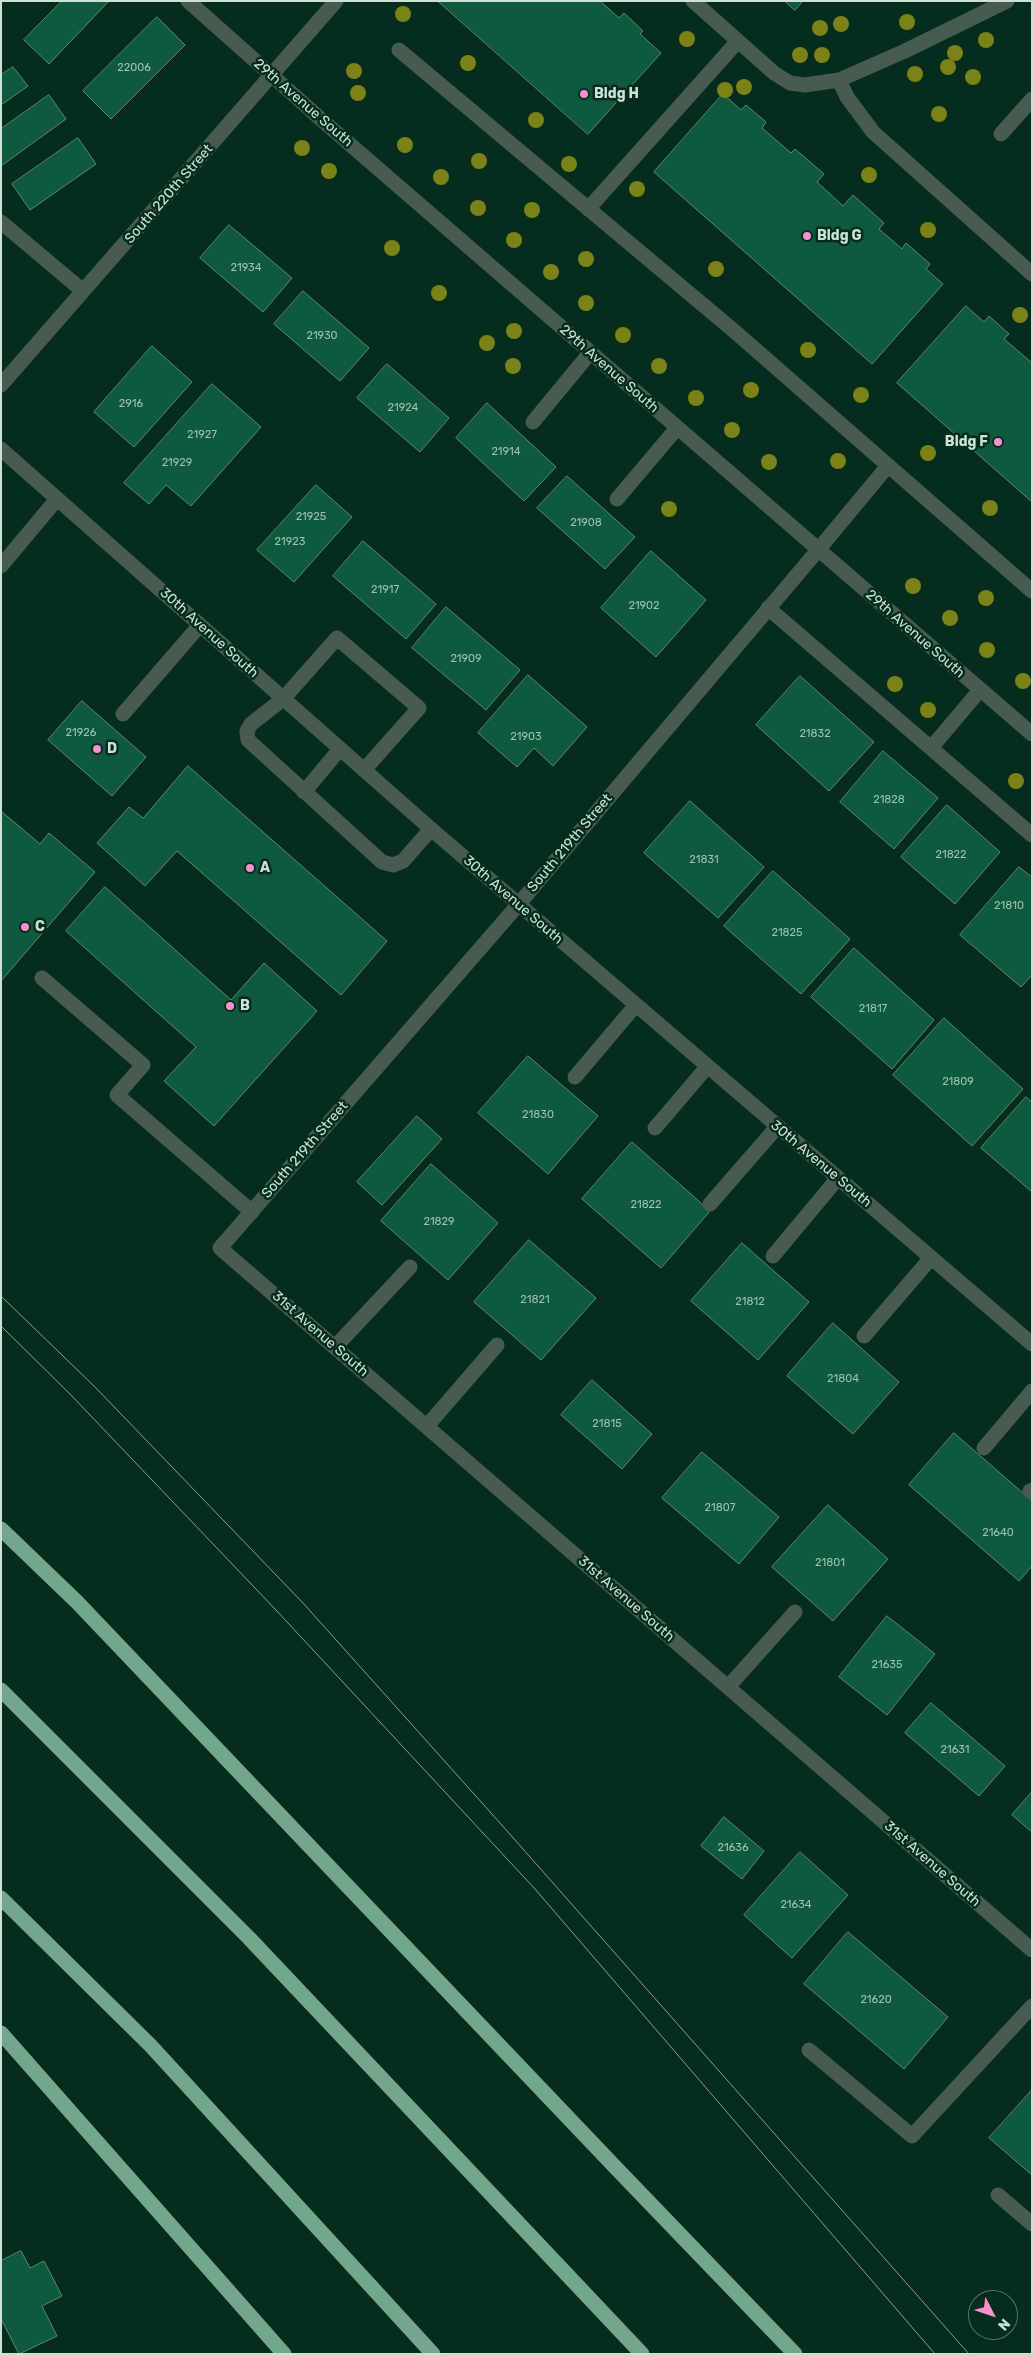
<!DOCTYPE html>
<html>
<head>
<meta charset="utf-8">
<style>
  body { margin:0 }
  #map { position:relative; width:1033px; height:2355px; overflow:hidden; background:#062c1d; font-family:Rubik,sans-serif }
  canvas { display:block }
  .frame { position:absolute; inset:0; border:2px solid #cae3d6; pointer-events:none }
  .north { position:absolute; left:968px; top:2290px; width:50px; height:50px; box-sizing:border-box; background:#062c1d; border:1px solid #547567; border-radius:50%; rotate:131deg; font-size:14px; font-weight:700; line-height:20px; text-align:center; color:#cae3d6 }
  .north::after { content:''; display:block; margin:auto; width:18px; height:22px; background:#f690d0; clip-path:polygon(50% 0,100% 100%,50% 72%,0 100%) }
</style>
</head>
<body>
<div id="map">
<canvas width="1033" height="2355"></canvas>
<div class="frame"></div>
<div class="north">N</div>
</div>
<script>
const c = document.querySelector('canvas').getContext('2d');
c.lineJoin = 'round';
function fill(path, color) { c.fillStyle = color; c.fill(path, 'evenodd'); }
function trace(path, color, width, dash) { c.strokeStyle = color; c.lineWidth = width; c.lineCap = dash ? 'butt' : 'round'; c.setLineDash(dash || []); c.stroke(path); }
function write(font, color, halo, rows, align = 'center') {
  c.font = font + ' Rubik,sans-serif'; c.lineWidth = 5; c.setLineDash([]); c.textBaseline = 'middle'; c.strokeStyle = halo; c.fillStyle = color; for (const [text, x, y, turn = 0] of rows) {
    c.save(); c.translate(x, y); c.rotate((+turn || 0) * Math.PI / 180); c.textAlign = isNaN(turn) ? turn : align; if (halo) c.strokeText(text, 0, 0); c.fillText(text, 0, 0); c.restore();
  }
}
const building = new Path2D(`
  M62 1H109L49 64 24 40Z
  M438 1H600L619 18 624 13 643 31 640 34 661 53 588 134Z
  M785 1H803L795 10Z
  M157 17 185 45 111 119 83 91Z
  M13 67 28 86 1 105V75Z
  M723 94 741 110 746 105 766 122 762 128 791 153 795 149 824 174 817 182 843 206 853 195 884 223 879 229 902 249 906 243 930 264 926 269 943 284 872 364 654 172Z
  M49 95 66 119 1 166V129Z
  M78 138 96 164 30 210 12 184Z
  M229 225 292 278 263 312 200 258Z
  M303 291 369 348 340 381 274 324Z
  M966 306 984 322 989 316 1009 334 1004 339 1032 363V502L897 383Z
  M152 346 192 382 134 447 94 412Z
  M387 364 449 418 420 452 357 398Z
  M212 384 261 427 191 506 166 485 149 504 124 483Z
  M487 403 556 467 524 501 456 438Z
  M567 476 635 537 605 569 537 508Z
  M316 485 352 517 294 582 257 550Z
  M363 541 436 604 406 639 333 576Z
  M651 551 706 600 656 657 601 608Z
  M446 607 520 670 486 710 412 648Z
  M528 675 587 727 553 766 534 748 517 767 478 733Z
  M800 676 874 742 829 791 756 725Z
  M82 701 146 757 112 796 48 740Z
  M883 751 938 798 894 849 840 802Z
  M188 766 387 941 341 995 177 851 145 886 97 843 129 807 143 818Z
  M690 801 764 867 718 918 644 853Z
  M947 805 1000 852 955 904 901 857Z
  M1 811 40 844 49 833 95 872 1 981Z
  M1019 867 1032 877V975L1021 987 960 935Z
  M773 871 850 939 801 994 724 926Z
  M105 887 231 1000 264 963 317 1011 214 1126 164 1081 196 1047 66 931Z
  M854 948 934 1020 892 1069 811 997Z
  M944 1018 1023 1089 972 1146 893 1075Z
  M528 1056 598 1116 548 1174 478 1113Z
  M1026 1097 1032 1102V1192L981 1148Z
  M417 1116 442 1139 382 1205 357 1182Z
  M632 1142 710 1211 661 1268 582 1199Z
  M431 1164 498 1223 448 1280 381 1221Z
  M529 1240 596 1298 541 1360 474 1302Z
  M742 1243 809 1302 758 1360 691 1301Z
  M833 1323 899 1382 853 1434 787 1376Z
  M592 1380 652 1434 622 1469 561 1415Z
  M954 1433 1032 1501V1566L1019 1581 909 1485Z
  M702 1452 779 1517 739 1564 662 1498Z
  M828 1505 888 1559 833 1621 772 1567Z
  M887 1616 935 1654 887 1715 839 1677Z
  M931 1703 1005 1766 979 1796 905 1733Z
  M1032 1792V1832L1012 1815Z
  M724 1817 764 1851 742 1879 701 1846Z
  M800 1852 848 1895 792 1958 744 1915Z
  M848 1932 948 2017 904 2069 804 1984Z
  M1032 2090V2175L989 2138Z
  M21 2251 30 2268 44 2261 62 2296 42 2306 57 2336 19 2354 1 2319V2261Z`);
fill(building, '#0f5a3e');
trace(building, '#5a8a73', 1);
trace(new Path2D(`
  M693 1 774 73 790 83 805 85 839 80 905 51 1007 1
  M399 50 733 330 1032 591
  M839 80 847 97 873 132 1032 274
  M1001 134 1032 99
  M588 209 738 41
  M533 422 590 353
  M617 499 677 428
  M818 550 887 467
  M1 566 57 499
  M768 608 1032 835
  M123 714 200 625
  M931 748 980 690
  M364 770 419 708 337 638 283 699 251 724 247 731 248 740 382 862 393 865 403 861 431 829
  M304 792 340 749
  M42 978 143 1065 117 1095 252 1212
  M575 1077 635 1006
  M655 1128 707 1067
  M710 1204 777 1127
  M773 1256 838 1178
  M864 1336 931 1258
  M335 1347 410 1267
  M427 1426 497 1345
  M984 1448 1032 1391
  M1030 1491 1032 1490
  M728 1687 795 1612
  M809 2050 912 2136 1032 2006
  M998 2195 1032 2224`), '#475b51', 15);
trace(new Path2D(`
  M188 1 323 121 1032 734
  M1 222 83 291
  M1 385 336 1
  M1 449 431 829 1032 1344
  M818 550 518 905 220 1248 1032 1950`), '#475b51', 15);
trace(new Path2D(`
  M1 1529 77 1602 617 2169 795 2354
  M1 1690 249 1938 642 2354
  M1 1898 151 2046 433 2354
  M1 2033 284 2354`), '#74a58d', 15);
trace(new Path2D(`
  M1 1296 95 1387 303 1603 500 1823 969 2354
  M1 1326 70 1394 275 1609 535 1889 935 2354`), '#82a092', 1);
c.fillStyle = '#7b8218';
for (const [x, y] of [
  [403,14],
  [907,22],
  [841,24],
  [820,28],
  [687,39],
  [986,40],
  [955,53],
  [800,55],
  [822,55],
  [468,63],
  [948,67],
  [354,71],
  [915,74],
  [973,77],
  [744,87],
  [725,90],
  [358,93],
  [939,114],
  [536,120],
  [405,145],
  [302,148],
  [479,161],
  [569,164],
  [329,171],
  [869,175],
  [441,177],
  [637,189],
  [478,208],
  [532,210],
  [928,230],
  [514,240],
  [392,248],
  [586,259],
  [716,269],
  [551,272],
  [439,293],
  [586,303],
  [1020,315],
  [514,331],
  [623,335],
  [487,343],
  [808,350],
  [513,366],
  [659,366],
  [751,390],
  [861,395],
  [696,398],
  [732,430],
  [928,453],
  [838,461],
  [769,462],
  [990,508],
  [669,509],
  [913,586],
  [986,598],
  [950,618],
  [987,650],
  [1023,681],
  [895,684],
  [928,710],
  [1016,781]
]) { c.beginPath(); c.arc(x, y, 8, 0, 2 * Math.PI); c.fill(); }
for (const [x, y, r, color] of [
  [584,94,5,"#f690d0"],
  [807,236,5,"#f690d0"],
  [998,442,5,"#f690d0"],
  [97,749,5,"#f690d0"],
  [250,868,5,"#f690d0"],
  [25,927,5,"#f690d0"],
  [230,1006,5,"#f690d0"]
]) { const dot = new Path2D(); dot.arc(x, y, r, 0, 2 * Math.PI); c.fillStyle = color; c.fill(dot); trace(dot, '#062c1d', 2); }
write('11px', '#9bc1b0', null, [
  ["22006",134,68],
  ["21934",246,268],
  ["21930",322,336],
  ["2916",131,404],
  ["21924",403,408],
  ["21927",202,435],
  ["21914",506,452],
  ["21929",177,463],
  ["21925",311,517],
  ["21908",586,523],
  ["21923",290,542],
  ["21917",385,590],
  ["21902",644,606],
  ["21909",466,659],
  ["21926",81,733],
  ["21832",815,734],
  ["21903",526,737],
  ["21828",889,800],
  ["21822",951,855],
  ["21831",704,860],
  ["21810",1009,906],
  ["21825",787,933],
  ["21817",873,1009],
  ["21809",958,1082],
  ["21830",538,1115],
  ["21822",646,1205],
  ["21829",439,1222],
  ["21821",535,1300],
  ["21812",750,1302],
  ["21804",843,1379],
  ["21815",607,1424],
  ["21807",720,1508],
  ["21640",998,1533],
  ["21801",830,1563],
  ["21635",887,1665],
  ["21631",955,1750],
  ["21636",733,1848],
  ["21634",796,1905],
  ["21620",876,2000]
]);
write('bold 14px', '#cae3d6', '#062c1d', [
  ["Bldg H",594,94],
  ["Bldg G",817,236],
  ["Bldg F",988,442,"right"],
  ["D",107,749],
  ["A",260,868],
  ["C",35,927],
  ["B",240,1006]
], 'left');
write('14px', '#cae3d6', '#062c1d', [
  ["29th Avenue South",303,103,41],
  ["South 220th Street",169,194,-49],
  ["29th Avenue South",609,369,41],
  ["30th Avenue South",209,633,42],
  ["29th Avenue South",915,634,41],
  ["South 219th Street",570,843,-50],
  ["30th Avenue South",513,900,41],
  ["South 219th Street",305,1150,-49],
  ["30th Avenue South",821,1164,40],
  ["31st Avenue South",320,1334,41],
  ["31st Avenue South",626,1599,41],
  ["31st Avenue South",932,1864,41]
]);
</script>
</body>
</html>
